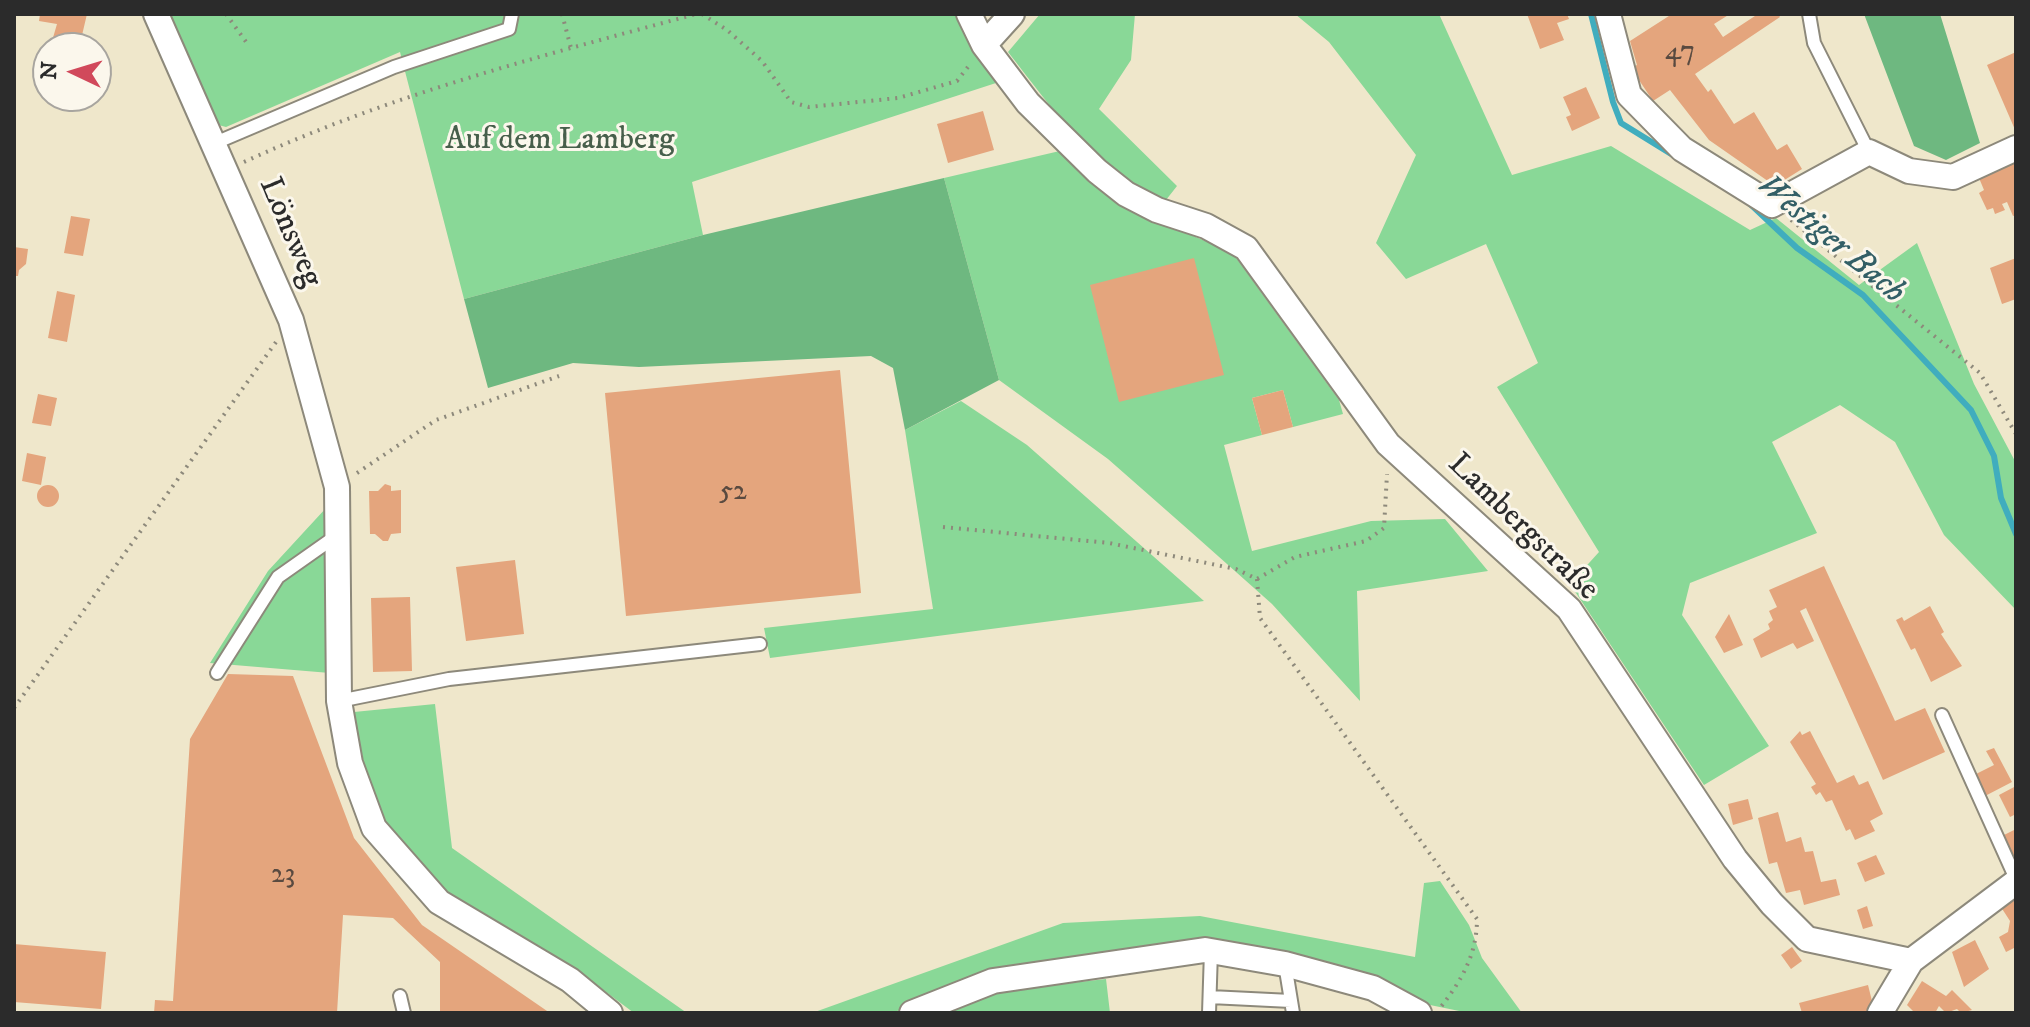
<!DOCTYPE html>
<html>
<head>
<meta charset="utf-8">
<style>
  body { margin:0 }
  #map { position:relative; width:2030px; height:1027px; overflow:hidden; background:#efe7cb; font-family:"IM FELL DW Pica",serif }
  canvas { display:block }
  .frame { position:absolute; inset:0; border:16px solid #2b2b2b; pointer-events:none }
  .north { position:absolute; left:32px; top:32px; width:80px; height:80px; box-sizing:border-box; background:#fbf7ec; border:2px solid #a8a59f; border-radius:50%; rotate:274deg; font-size:22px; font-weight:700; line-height:32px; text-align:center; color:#2b2b2b }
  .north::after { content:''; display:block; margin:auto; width:28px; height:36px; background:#d1495b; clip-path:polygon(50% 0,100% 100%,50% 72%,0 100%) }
</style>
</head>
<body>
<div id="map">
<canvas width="2030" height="1027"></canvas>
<div class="frame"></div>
<div class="north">N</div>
</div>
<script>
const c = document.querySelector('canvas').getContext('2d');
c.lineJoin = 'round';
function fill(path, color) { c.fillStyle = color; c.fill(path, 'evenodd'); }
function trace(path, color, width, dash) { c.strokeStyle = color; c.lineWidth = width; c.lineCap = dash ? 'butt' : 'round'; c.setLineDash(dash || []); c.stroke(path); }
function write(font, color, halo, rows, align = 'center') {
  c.font = font + ' "IM FELL DW Pica",serif'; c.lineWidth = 6; c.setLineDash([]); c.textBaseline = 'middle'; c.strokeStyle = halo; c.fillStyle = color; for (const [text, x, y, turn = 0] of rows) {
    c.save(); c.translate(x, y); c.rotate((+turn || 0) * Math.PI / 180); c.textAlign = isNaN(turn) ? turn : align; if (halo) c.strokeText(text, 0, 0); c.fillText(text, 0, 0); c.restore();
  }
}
fill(new Path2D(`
  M162 14H960L996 83 692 182 703 235 464 299 400 52 226 127 211 123Z
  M1040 14H1135L1131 60 1099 109 1177 186 1166 200C1096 174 1053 109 1008 52Z
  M1295 14H1439L1512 175 1611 146 1750 230 1776 218 1859 285 1917 243 1974 384 2016 463V610L1944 535 1895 442 1840 405 1772 442 1817 533 1690 583 1682 615 1769 746 1704 785 1570 584 1599 552 1497 387 1538 363 1486 244 1406 279 1376 243 1416 155 1329 42Z
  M1064 150 1123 207 1232 252 1339 400 1343 414 1293 427 1283 390 1252 398 1262 435 1224 445 1252 551 1371 521 1445 519 1488 571 1357 591 1360 701 1272 604 1191 532 1108 459 999 380 944 178Z
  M961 401 1027 445 1204 601 770 658 764 628 933 609 905 430Z
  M326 508 330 673 210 663 268 571Z
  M435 704 452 848 687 1013H634L590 980 448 901 392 834 369 790 354 712Z
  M1440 881 1469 925 1482 958 1522 1013H1469L1430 1005 1375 978 1207 943 995 974 892 1013H812L1063 923 1200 916 1415 957 1424 883Z
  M1106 979 1110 1013H946L999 991Z`), '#89d897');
fill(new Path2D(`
  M1864 14H1940L1980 143 1946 160 1914 146Z
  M944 178 999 380 905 430 893 368 871 356 639 367 573 363 488 388 464 299 703 235Z`), '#6eb880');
trace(new Path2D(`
  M1591 14 1613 102 1621 123 1676 157
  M1747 201 1797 248 1863 295 1971 410 1994 456 2001 498 2016 534`), '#40adbe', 6);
fill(new Path2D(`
  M40 14H87L79 48H50L57 24 39 21Z
  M1527 14H1567L1569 19 1557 23 1564 40 1540 49Z
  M1672 14H1730L1714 24 1723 37 1758 14H1778L1780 17 1695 74 1708 92 1711 89 1734 124 1754 112 1777 150 1787 144 1802 169 1775 186 1709 140 1670 90 1653 101 1631 68 1637 65 1630 41Z
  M2016 52V132L1987 65Z
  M1586 87 1600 118 1572 131 1566 117 1571 115 1563 97Z
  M983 111 994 150 948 163 937 124Z
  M2016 162V215L2013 216 2007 202 2002 204 2005 210 1995 214 1993 208 1987 210 1979 193 1984 190 1979 178Z
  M71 216 90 219 83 256 64 253Z
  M14 247 28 249 26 264 19 270 18 276H14Z
  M1194 258 1224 375 1119 402 1090 285Z
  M2016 258V299L2002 304 1990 268Z
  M57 291 75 295 67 342 48 338Z
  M840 370 861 593 626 616 605 393Z
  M1283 390 1293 427 1262 435 1252 398Z
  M38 394 57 398 51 426 32 423Z
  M27 453 46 457 41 485 22 481Z
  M385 484 391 486V491L401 490V533L391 534 388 541H383L375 534H370L369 491H378Z
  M37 496a11 11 0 1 1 22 0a11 11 0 1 1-22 0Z
  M515 560 524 634 466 641 456 567Z
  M1824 566 1895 721 1925 708 1945 752 1883 780 1806 608 1800 611 1814 641 1797 649 1793 643 1761 658 1753 639 1770 629 1768 624 1773 620 1769 611 1777 607 1769 590Z
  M410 597 412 671 373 672 371 598Z
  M1930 606 1944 632 1941 634 1962 666 1931 682 1915 648 1911 650 1896 620 1902 617 1904 621Z
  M1729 614 1743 645 1724 653 1715 637Z
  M228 674 293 676 354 838 422 925 550 1013H440V962L393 918 343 915 337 1013H154L155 1000 173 1001 190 739Z
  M1800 731 1802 735 1810 731 1837 783 1854 775 1859 785 1868 781 1883 814 1870 821 1875 831 1855 840 1850 829 1846 831 1832 800 1826 802 1820 792 1816 795 1811 787 1816 784 1790 742Z
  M1994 748 2012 782 1985 796 1974 775 1994 765 1986 751Z
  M2016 786V814L2010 817 1999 795Z
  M1748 799 1753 819 1733 825 1728 804Z
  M1778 812 1786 842 1801 837 1805 852 1813 851 1821 882 1836 879 1840 895 1804 905 1800 890 1786 893 1777 862 1769 864 1758 818Z
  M2016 829V861L2002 836Z
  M1876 855 1885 874 1865 882 1857 863Z
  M2016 896V947L2006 952 1999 937 2008 932 2010 921 1999 904Z
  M1867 906 1873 926 1863 929 1857 910Z
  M1975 940 1989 969 1964 987 1952 952Z
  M14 944 106 952 101 1009 14 1002Z
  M1792 947 1802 961 1791 969 1781 955Z
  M1922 981 1946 996 1952 990 1972 1010 1961 1013 1957 1009 1946 1013 1939 1006 1935 1013H1915L1907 1005Z
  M1868 985 1875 1013H1802L1799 1003Z`), '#e4a57d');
const lane = new Path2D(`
  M1809 14 1814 43 1869 152
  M215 143 394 67 509 29 512 14
  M217 673 278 577 339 534
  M339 701 449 679 760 644
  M1942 715 2016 879
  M1285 964 1293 1013
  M400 996 404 1013
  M1210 997 1291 1001
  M1209 1013 1211 951`);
const street = new Path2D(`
  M156 14 291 320 337 487 339 701 350 763 374 828 439 902 570 980 610 1013
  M969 14 984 45 1028 103 1097 171 1126 194 1157 210 1206 226 1246 248 1388 444 1569 609 1735 859 1772 904 1807 939 1911 961
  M1608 14 1629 95 1682 149 1772 205 1869 152 1909 171 1953 177 2016 148
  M984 45 1012 14
  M912 1013 993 981 1205 950 1285 964 1373 988 1419 1013
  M1880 1013 1911 961 2016 882`);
trace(lane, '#8d897b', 16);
trace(street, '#8d897b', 28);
trace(new Path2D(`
  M226 14 249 46
  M562 14 571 48
  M702 14 727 30 762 61 791 102 809 107 898 98 957 81 971 63
  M244 162C392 94 541 56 696 14
  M1791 220 1980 373 2016 434
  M357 473 436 420 559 376
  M943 527 1109 543 1236 569 1257 579 1295 557 1366 541 1384 528 1387 474
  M1257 579 1260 618 1477 919C1477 954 1462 980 1440 1008
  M14 708 276 342`), '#8d897b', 4, [2, 6]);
trace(lane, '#fff', 12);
trace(street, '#fff', 24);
write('28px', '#594a40', null, [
  ["47",1680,53],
  ["52",733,493],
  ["23",283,876]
]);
write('32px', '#475f4b', '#fbf7ec', [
  ["Auf dem Lamberg",560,141]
]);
write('32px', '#2b2b2b', '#fbf7ec', [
  ["Lönsweg",289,233,67],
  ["Lambergstraße",1522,528,44]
]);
write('italic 34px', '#335f66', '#fbf7ec', [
  ["Westiger Bach",1830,240,40]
]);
</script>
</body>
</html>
